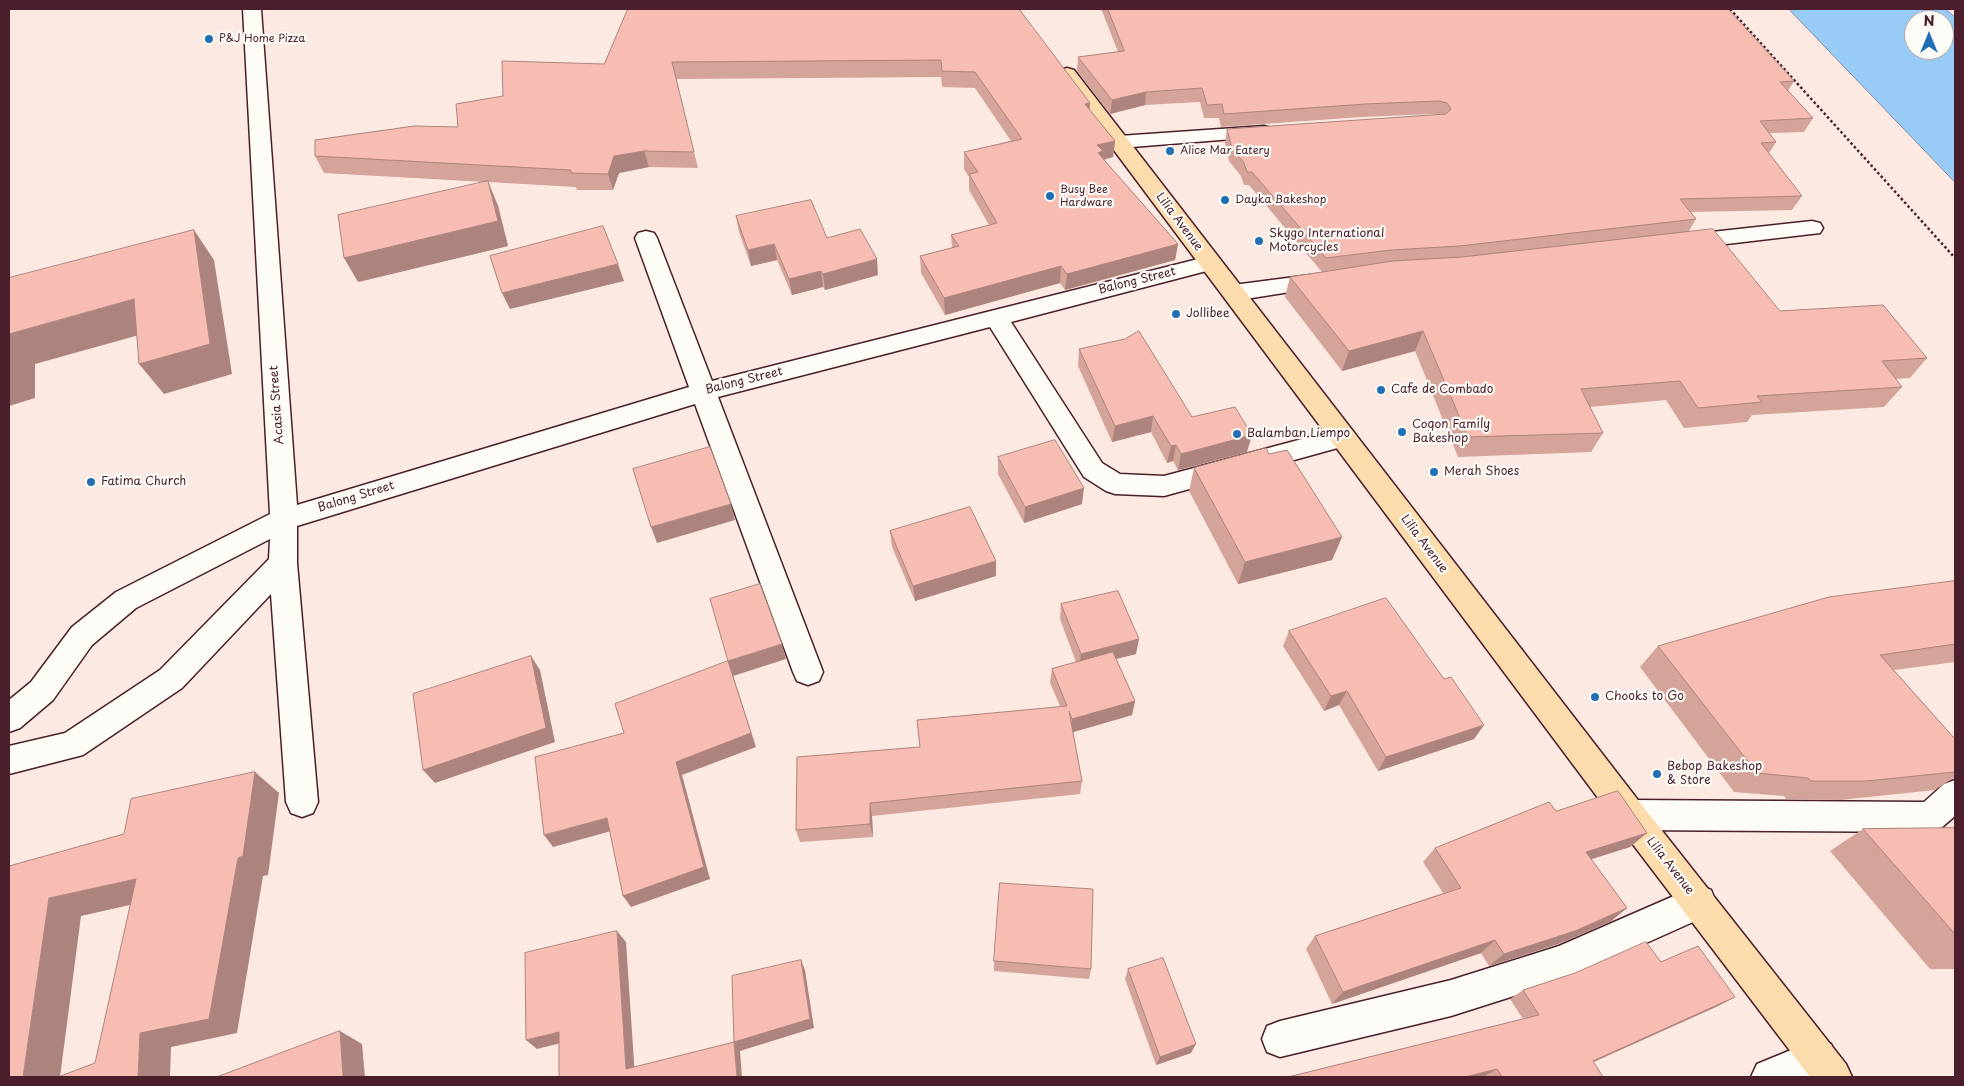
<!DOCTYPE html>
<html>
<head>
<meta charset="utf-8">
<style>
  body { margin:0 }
  #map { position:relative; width:1964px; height:1086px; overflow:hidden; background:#fbe9e2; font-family:"Playpen Sans",sans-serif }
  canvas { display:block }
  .frame { position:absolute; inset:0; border:10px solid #4a1f2b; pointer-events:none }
  .north { position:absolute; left:1904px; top:10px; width:50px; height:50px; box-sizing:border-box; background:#fdfcf7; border:1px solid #b5a4a5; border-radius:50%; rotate:0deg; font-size:14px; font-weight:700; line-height:20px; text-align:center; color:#4a1f2b }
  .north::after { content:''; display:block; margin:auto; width:18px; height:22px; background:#1f6fb2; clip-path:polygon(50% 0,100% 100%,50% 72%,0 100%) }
</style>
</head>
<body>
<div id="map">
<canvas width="1964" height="1086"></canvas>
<div class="frame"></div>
<div class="north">N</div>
</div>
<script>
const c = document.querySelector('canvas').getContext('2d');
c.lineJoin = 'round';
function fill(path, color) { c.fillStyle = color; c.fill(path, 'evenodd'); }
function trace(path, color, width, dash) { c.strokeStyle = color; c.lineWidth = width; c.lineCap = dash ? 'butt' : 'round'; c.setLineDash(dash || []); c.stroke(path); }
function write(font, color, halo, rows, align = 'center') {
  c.font = font + ' "Playpen Sans",sans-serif'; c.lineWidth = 4.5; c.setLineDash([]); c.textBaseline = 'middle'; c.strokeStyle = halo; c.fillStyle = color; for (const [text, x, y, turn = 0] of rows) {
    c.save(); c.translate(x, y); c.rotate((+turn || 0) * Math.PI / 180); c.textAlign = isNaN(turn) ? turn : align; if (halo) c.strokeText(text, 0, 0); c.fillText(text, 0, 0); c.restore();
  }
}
const water = new Path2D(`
  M1789 9H1945L1955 17V182ZM1914 20H1944V50H1914Z`);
fill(water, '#98ccf6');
trace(water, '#7987a5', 1);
const minor = new Path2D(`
  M243 9H261L297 505 689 387 635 238 638 233 646 231 654 233 657 238 712 381 1210 256 1218 258 1221 263 1218 268 1011 322 1102 463 1120 474 1164 476 1343 428 1352 430 1356 437 1352 444 1164 496 1115 494 1106 491 1084 477 990 327 718 397 823 672 819 681 808 685 797 681 793 672 695 404 297 526V563L318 802 313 813 302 817 291 813 286 802 271 594 182 688 83 755 9 774V746L65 733 160 670 269 559 270 539 136 608 92 645 53 700 20 728 9 732V700L31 682 72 627 116 592 270 514Z
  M1264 126 1271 128 1274 132 1271 136 1119 148 1112 146 1109 142 1112 138 1119 136Z
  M1812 221 1820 223 1823 228 1820 233 1684 249 1676 247 1673 242 1676 237 1684 235Z
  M1326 273 1334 275 1337 280 1334 285 1233 301 1225 298 1222 293 1225 288 1233 285Z
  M1955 780V816L1941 828 1930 832 1630 830 1619 826 1614 815 1619 804 1630 800 1924 802 1944 784Z
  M1699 885 1711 890 1716 902 1711 914 1561 981 1451 1016 1280 1057 1267 1052 1262 1039 1267 1026 1280 1021 1451 980 1559 946Z
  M1818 1039 1831 1044 1836 1057 1831 1070 1814 1077H1751L1757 1064Z`);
const highway = new Path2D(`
  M1067 68 1074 70 1641 804 1846 1064 1852 1077H1810L1619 826 1060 78 1058 74 1060 70Z`);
trace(minor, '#4a1f2b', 3);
trace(highway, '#4a1f2b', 3);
trace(new Path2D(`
  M1730 9 1955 258`), '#4a1f2b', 2.5, [2.5, 2.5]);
fill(minor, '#fdfcf7');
fill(highway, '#fcdcac');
fill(new Path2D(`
  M1019 9 1090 110 1115 141 1113 157 1104 160 1178 244 1175 260 1065 290 1060 283 945 315 921 273 920 256 952 248 951 235 989 225 969 190V177L964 169V152L1011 141 975 88 942 87 941 77 676 79 698 168 649 167 619 173 613 190H577L576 187 488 182 498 206 508 246 358 282 486 182 324 173 315 156 458 127 503 96 604 64Z
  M1100 9H1728L1794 81 1788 91 1813 118 1804 132 1770 133 1776 142 1769 153 1802 196 1792 210 1691 212 1696 219 1689 231 1780 311 1927 358 1910 378 1895 379 1902 387 1884 407 1752 415 1747 422 1684 428 1666 400 1590 407 1603 433 1591 452 1458 457 1415 351 1342 371 1285 297 1290 277 1347 268 1322 272 1249 185H1244L1241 176 1229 161 1225 143 1227 129 1437 115 1434 114 1361 117 1221 127 1219 118H1204L1200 102 1145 105 1110 114 1077 71 1078 57 1118 52 1102 11Z
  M736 216 827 238 878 275 825 290 823 287 792 295 777 260 751 266 739 232Z
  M1079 349 1192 417 1247 452 1178 470 1173 461 1167 463 1151 432 1112 442 1078 366Z
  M1269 454 1342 537 1332 560 1238 584 1189 491 1194 468Z
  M998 457 1082 504 1024 523 998 474Z
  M890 531 996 576 915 601 892 547Z
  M1955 581V662L1894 670 1955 739V777L1935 790 1840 800 1786 799 1784 796 1734 792 1640 667 1658 646Z
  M1061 604 1136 654 1116 659 1135 701 1132 715 1073 732 1082 781 1080 794 872 816 873 837 800 842 796 830 920 747 1060 706 1050 683 1052 669 1076 662 1060 619Z
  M1289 631 1444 679 1484 725 1474 739 1378 771 1339 705 1324 711 1283 646Z
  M1556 811 1630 847 1591 859 1627 908 1610 922 1558 944 1489 966 1481 953 1332 1004 1306 949 1315 936 1443 893 1423 862 1435 848Z
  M1955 828V969H1930L1830 851 1863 829Z
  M994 961 1091 969 1089 979 994 971Z
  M1661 962 1735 997 1718 1006 1593 1062 1603 1077H1288L1523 1019 1510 999 1523 990Z
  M1128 969 1191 1053 1156 1065 1125 979Z`), '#d4a399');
fill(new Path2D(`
  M1146 92 1145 105 1110 114 1112 100Z
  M1090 103 1089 119 1085 104Z
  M1115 141 1113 157 1102 160 1096 169 1097 145Z
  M644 151 649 167 619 173 613 190 608 174 614 156Z
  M488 181 498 206 508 246 358 282 344 258Z
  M194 230 214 260 232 374 164 394 139 364Z
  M774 244 777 260 751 266 748 250Z
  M1178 244 1175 260 1065 290 1067 274Z
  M877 259 878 275 825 290 823 274Z
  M618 264 624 281 510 309 502 293Z
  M1061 266 1060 283 945 315 944 298Z
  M821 271 823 287 792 295 789 279Z
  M134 299 157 330 35 364V398L9 406V334Z
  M1423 331 1415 351 1342 371 1349 351Z
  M1153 416 1151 432 1112 442 1115 426Z
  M1252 435 1247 452 1178 470 1181 454Z
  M1176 445 1173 461 1167 463 1171 446Z
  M1084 488 1082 504 1024 523 1025 507Z
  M731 504 735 520 657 543 651 527Z
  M1342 537 1332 560 1238 584 1245 562Z
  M996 561V576L915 601 913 586Z
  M1139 639 1136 654 1079 668 1081 654Z
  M782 644 786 659 733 676 756 747 682 775 710 879 631 907 623 896 676 762 728 661Z
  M531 656 540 670 555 742 435 783 423 770Z
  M1347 691 1339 705 1324 711 1331 696Z
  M1135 701 1132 715 1070 733 1072 719Z
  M1484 725 1474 739 1378 771 1386 757Z
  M255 772 279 793 268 875 263 876 237 1033 171 1047 170 1077H138L140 1033 238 858Z
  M870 803 872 816 873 837 870 824Z
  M607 818 615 830 553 847 544 835Z
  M1647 833 1630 847 1570 866 1586 852Z
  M136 879 165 897 81 916 60 1077H23L49 898Z
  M1627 908 1610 922 1558 944 1489 966 1504 954Z
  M617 931 626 942 635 1077 626 1069Z
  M1495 940 1481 953 1332 1004 1343 992Z
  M801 960 805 970 814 1028 740 1051 742 1077H737L734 1042Z
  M1735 997 1718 1006 1578 1069 1593 1061Z
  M340 1031 362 1044 365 1077H343Z
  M559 1032 569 1041 537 1049 526 1040Z
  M1196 1044 1191 1053 1156 1065 1160 1057Z
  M1497 1069 1483 1077H1465Z`), '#ad847d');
const building = new Path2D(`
  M628 9H1019L1090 103 1085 104 1115 141 1097 145 1103 151 1098 153 1178 244 1067 274 1061 266 944 298 920 256 959 246 951 235 997 223 969 174 978 172 964 152 1022 139 975 72 942 71 941 60 672 62 694 152 644 151 614 156 608 174 571 173V170L315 156V140L414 126 458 127 456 104 503 96 502 61 604 64Z
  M1108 9H1728L1794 81 1780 82 1813 118 1760 121 1776 142 1761 143 1802 196 1680 199 1696 219 1459 246 1391 250 1326 258 1252 172H1247L1244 163 1232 148 1227 129 1446 114 1451 109 1447 103 1439 101 1365 104 1224 114 1222 104 1207 105 1202 88 1146 92 1112 100 1078 57 1124 51Z
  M488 181 498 221 344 258 338 215Z
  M811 200 827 238 860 229 877 259 823 274 821 271 789 279 774 244 748 250 736 216Z
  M603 226 618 264 502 293 490 256Z
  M1713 229 1780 311 1883 305 1927 358 1882 361 1902 387 1757 396 1762 402 1698 408 1680 381 1581 389 1603 433 1468 437 1423 331 1349 351 1290 277 1393 261 1462 257Z
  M194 230 210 344 139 364 134 299 9 334V278Z
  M1139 331 1192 417 1235 407 1252 435 1181 454 1176 445 1171 446 1153 416 1115 426 1079 349 1125 339Z
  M1055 440 1084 488 1025 507 998 457Z
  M710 447 731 504 651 527 633 469Z
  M1266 448 1269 454 1287 450 1342 537 1245 562 1194 468Z
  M970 507 996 561 913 586 890 531Z
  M1955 581V644L1880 655 1955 739V772L1866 781H1811L1808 778 1757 773 1658 646 1829 597Z
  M760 584 782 644 728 661 710 599Z
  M1118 591 1139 639 1081 654 1061 604Z
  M1386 598 1444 679 1451 677 1484 725 1386 757 1347 691 1331 696 1289 631Z
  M1113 652 1135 701 1072 719 1069 711 1082 781 870 803V824L796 830 797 757 920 747 917 720 1067 706 1052 669Z
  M531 656 546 728 423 770 413 694Z
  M728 661 751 733 676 762 704 867 623 896 607 818 544 835 535 757 624 733 615 704Z
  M255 772 243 856 238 858 209 1019 140 1033 138 1077H58L95 1063 136 879 49 898 23 1077H9V866L124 834 131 799Z
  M1618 791 1647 833 1586 852 1627 908 1575 931 1504 954 1495 940 1343 992 1315 936 1461 888 1435 848 1549 802 1556 811Z
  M1955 828V934L1863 829Z
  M1000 883 1093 889 1091 969 994 961Z
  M617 931 626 1069 734 1042 737 1077H559V1032L526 1040 525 953Z
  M1646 942 1661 962 1698 946 1735 997 1593 1061 1603 1077H1502L1497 1069 1465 1077H1288L1539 1015 1523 990 1575 973Z
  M1163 958 1196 1044 1160 1057 1128 969Z
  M801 960 810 1019 734 1042 732 976Z
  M340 1031 343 1077H217Z`);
fill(building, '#f7bdb2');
trace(building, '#ad847d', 1);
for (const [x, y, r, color] of [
  [209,39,5,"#1f6fb2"],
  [1170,151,5,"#1f6fb2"],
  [1050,196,5,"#1f6fb2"],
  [1225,200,5,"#1f6fb2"],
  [1259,241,5,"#1f6fb2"],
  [1176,314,5,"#1f6fb2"],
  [1381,390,5,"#1f6fb2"],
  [1402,432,5,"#1f6fb2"],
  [1237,434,5,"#1f6fb2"],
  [1434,472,5,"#1f6fb2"],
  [91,482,5,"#1f6fb2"],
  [1595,697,5,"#1f6fb2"],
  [1657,774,5,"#1f6fb2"]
]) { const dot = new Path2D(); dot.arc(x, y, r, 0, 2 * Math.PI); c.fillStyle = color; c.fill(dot); trace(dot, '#fdfcf7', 2); }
write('11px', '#4a1f2b', '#fdfcf7', [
  ["P&J Home Pizza",219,39],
  ["Alice Mar Eatery",1180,151],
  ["Busy Bee",1060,190],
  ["Hardware",1060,203],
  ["Dayka Bakeshop",1235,200]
], 'left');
write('12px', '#4a1f2b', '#fdfcf7', [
  ["Lilia Avenue",1179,222,53],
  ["Balong Street",1137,281,-14],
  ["Balong Street",744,381,-14],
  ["Acasia Street",277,405,-94],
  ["Balong Street",356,497,-17],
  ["Lilia Avenue",1424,544,53],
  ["Lilia Avenue",1670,866,52]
]);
write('12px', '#4a1f2b', '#fdfcf7', [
  ["Skygo International",1269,234],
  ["Motorcycles",1269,248],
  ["Jollibee",1186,314],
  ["Cafe de Combado",1391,390],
  ["Cogon Family",1412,425],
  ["Bakeshop",1412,439],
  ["Balamban Liempo",1247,434],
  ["Merah Shoes",1444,472],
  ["Fatima Church",101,482],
  ["Chooks to Go",1605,697],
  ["Bebop Bakeshop",1667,767],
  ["& Store",1667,781]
], 'left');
</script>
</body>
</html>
